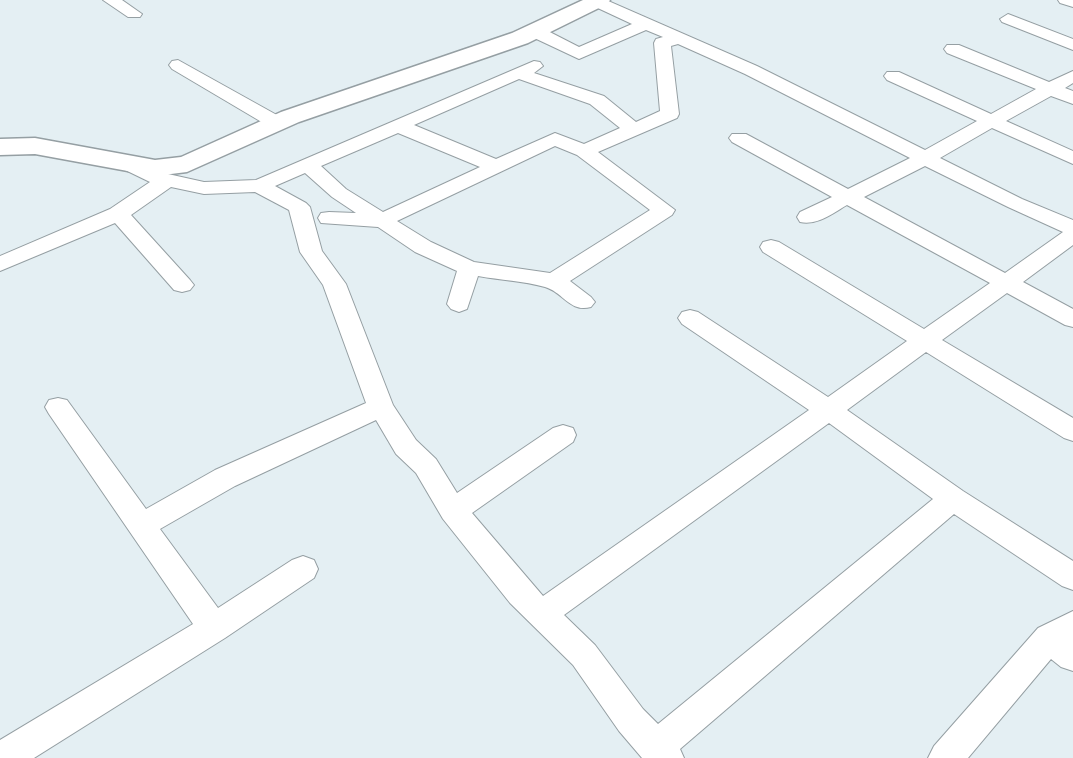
<!DOCTYPE html>
<html>
<head>
<meta charset="utf-8">
<style>
  body { margin:0 }
  canvas { display:block; background:#e4eff3 }
</style>
</head>
<body>
<canvas width="1073" height="758"></canvas>
<script>
const c = document.querySelector('canvas').getContext('2d');
c.lineJoin = 'round';
function trace(path, color, width, dash) { c.strokeStyle = color; c.lineWidth = width; c.lineCap = dash ? 'butt' : 'round'; c.setLineDash(dash || []); c.stroke(path); }
function fill(path, color) { c.fillStyle = color; c.fill(path, 'evenodd'); }
const street = new Path2D(`
  M103 0H122L142 14 140 17H128Z
  M585 0H606L757 66 925 150 977 121 887 80 884 76 887 72H899L991 114 1036 89 947 53 944 49 947 45H959L1049 82 1073 71V83L1065 88 1073 91V104L1051 96 1006 121 1073 151V164L992 128 940 158 1022 199 1073 220V245L1023 282 1073 309V327L1065 325 1007 293 942 340 1073 418V441L1064 438 926 352 847 410 963 491 1073 561V590L1062 586 954 514 680 749 684 758H642L619 731 573 665 510 603 443 519 416 473 396 454 376 420 235 486 160 529 218 608 292 560 303 556 314 560 318 569 314 578 225 638 34 758H0V740L193 624 49 414 45 407 49 400 58 398 67 400 146 509 215 470 366 403 323 285 300 252 289 210 255 192 204 194 171 187 131 215 190 280 194 285 190 290 182 292 174 290 115 223 0 271V256L110 209 150 182 117 166 114 162 117 158H131L159 172 204 182 256 180 534 61 540 62 543 66 534 73 604 96 636 122 660 111 654 43 656 39 663 37 646 30 579 59 528 35 526 31 534 26 540 27 579 47 632 24 587 3ZM678 44 745 74 910 158 848 189 746 134H732L729 138 732 142 832 197 800 212 797 217 800 222C817 226 833 213 847 205L990 283 924 329 779 242 771 240 763 242 760 247 763 252 907 341 828 397 698 312 690 310 682 312 678 318 682 324 809 410 543 596 472 513 573 442 576 435 573 428 563 425 553 428 457 493 436 459 416 440 393 405 346 284 322 251 310 207 306 203 275 186 305 173 332 197 356 213 329 212 321 213 318 218 321 223 378 227 415 252 457 271 447 304 451 309 459 312 467 309 478 276C500 280 524 281 545 287 563 292 570 313 591 307L595 302 591 297 570 281 672 215 675 210 598 152 677 118 679 114 671 46ZM519 79 590 104 620 128 584 144 555 133 496 159 414 125ZM398 133 480 167 383 212 346 189 321 166ZM555 146 577 155 650 210 550 273 474 262 431 242 397 221ZM925 166 1008 207 1063 232 1005 273 864 197ZM829 423 933 499 658 724 643 709 595 645 564 615Z
  M1058 0H1073V7L1060 3Z
  M1008 14 1073 39V50L1002 22 1000 19Z
  M178 60 284 119 287 123 284 127H270L172 69 169 65 172 61Z
  M1073 611V671L1061 667 1051 659 968 758H928L934 746 1038 628Z`);
const secondary = new Path2D(`
  M583 0H610L607 4 528 43 299 122 187 172 155 176 35 154 0 155V139L35 138 155 160 181 157 281 112 512 33Z`);
trace(street, '#959fa3', 2);
trace(secondary, '#959fa3', 3);
fill(street, '#fff');
fill(secondary, '#fff');
</script>
</body>
</html>
